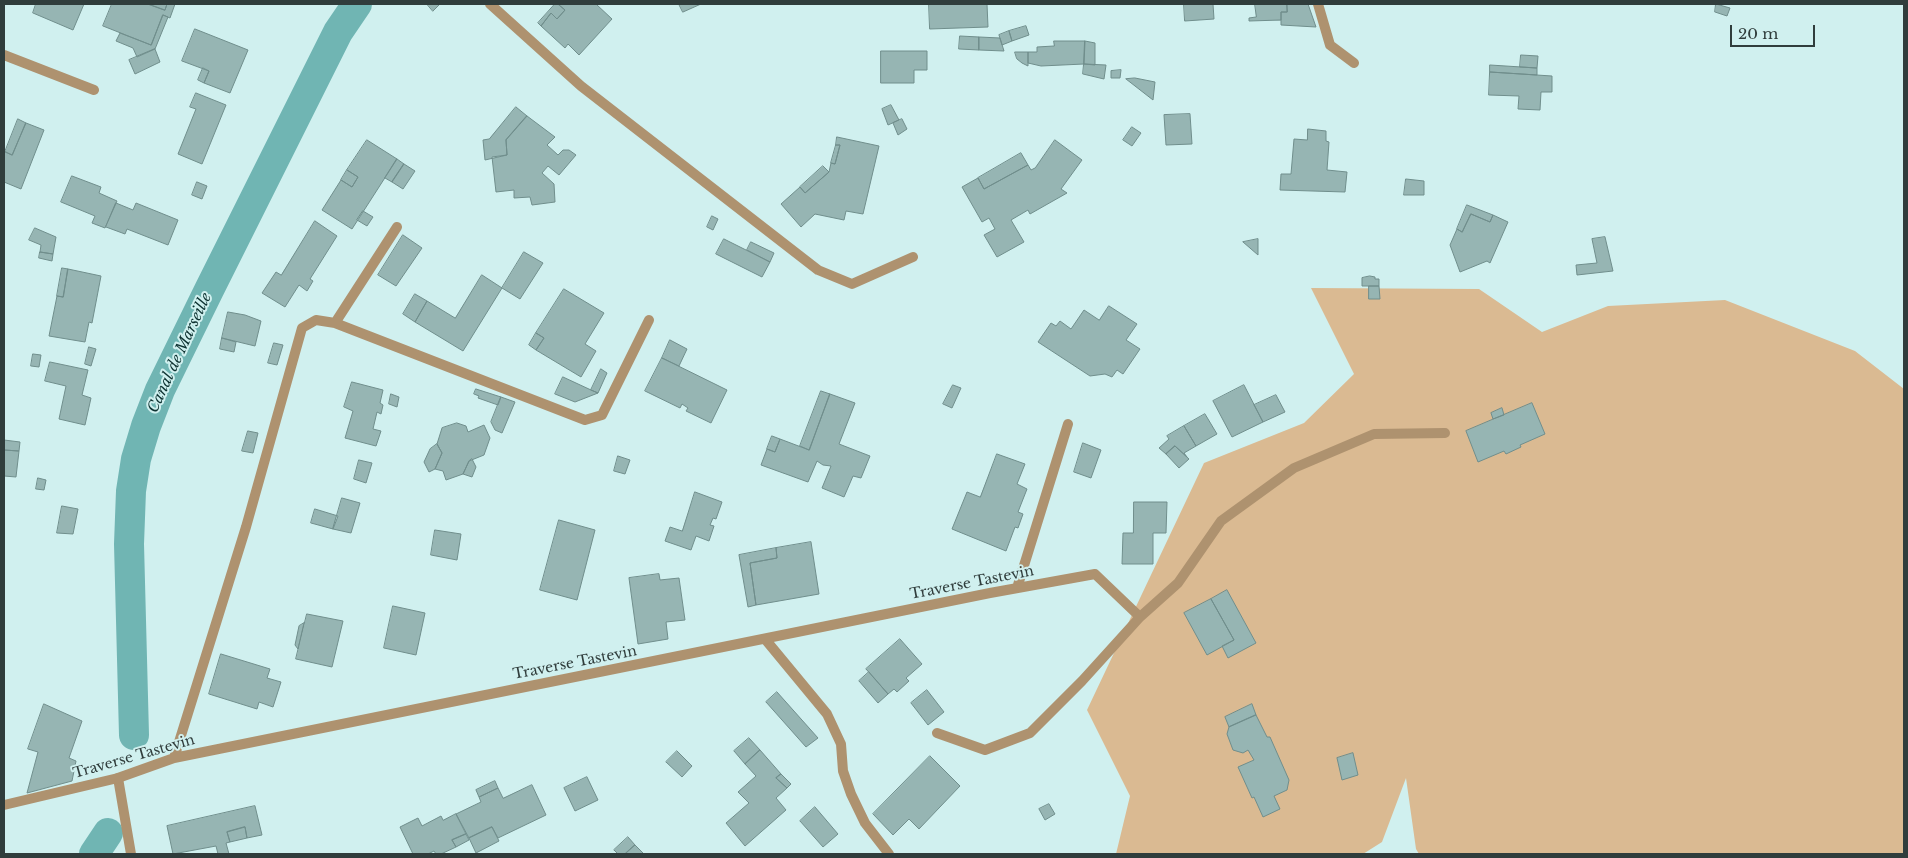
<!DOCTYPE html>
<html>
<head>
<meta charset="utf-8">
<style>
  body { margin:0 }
  #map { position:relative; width:1908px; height:858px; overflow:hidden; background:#d0f0ef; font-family:"Libre Baskerville",serif }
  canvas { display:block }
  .frame { position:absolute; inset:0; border:5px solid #303d3c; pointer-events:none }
  .scale { position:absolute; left:1730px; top:25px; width:85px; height:22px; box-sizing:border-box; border:2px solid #303d3c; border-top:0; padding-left:6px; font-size:15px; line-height:18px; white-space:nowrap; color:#303d3c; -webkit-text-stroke:4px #d0f0ef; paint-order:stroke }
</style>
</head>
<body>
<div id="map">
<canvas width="1908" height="858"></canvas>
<div class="frame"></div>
<div class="scale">20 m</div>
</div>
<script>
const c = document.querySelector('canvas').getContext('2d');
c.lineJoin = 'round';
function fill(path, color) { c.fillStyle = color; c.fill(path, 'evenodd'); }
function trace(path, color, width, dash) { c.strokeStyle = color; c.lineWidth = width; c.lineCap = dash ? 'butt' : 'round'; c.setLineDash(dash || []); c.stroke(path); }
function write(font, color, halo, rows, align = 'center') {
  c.font = font + ' "Libre Baskerville",serif'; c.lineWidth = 4; c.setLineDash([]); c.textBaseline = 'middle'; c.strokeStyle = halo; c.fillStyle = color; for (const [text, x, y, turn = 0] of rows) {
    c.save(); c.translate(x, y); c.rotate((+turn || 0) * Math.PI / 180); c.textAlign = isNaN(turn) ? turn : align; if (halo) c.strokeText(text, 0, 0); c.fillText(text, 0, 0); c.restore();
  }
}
fill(new Path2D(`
  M1311 288 1479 289 1542 332 1608 306 1725 300 1855 351 1904 389V854H1419L1416 849 1406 778 1382 842 1363 854H1116L1130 796 1087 710 1204 463 1304 423 1354 374Z`), '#daba92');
trace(new Path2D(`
  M134 735 129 544 131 491 136 459 146 426 160 390 209 290 338 32 357 4
  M94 854 108 833`), '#70b5b3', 30);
const building = new Path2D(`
  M36 4H84L73 30 33 13Z
  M112 4H148L165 10 167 4H175L170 18 163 15 151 45 103 26Z
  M148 4H167L165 10Z
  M427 4H440L433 11Z
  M555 4H560L559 5 565 10 557 19 551 13 541 26 538 23Z
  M560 4H596L612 19 579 55 568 44 565 48 541 26 551 13 557 19 565 10 559 5Z
  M679 4H701L683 12Z
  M929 4H987L988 27 930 29Z
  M1184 4H1213L1214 19 1185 21Z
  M1255 4H1287V12H1281V20L1249 21V18L1256 17Z
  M1287 4H1308L1316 27 1281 25V12H1287Z
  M1716 4 1730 8 1727 16 1715 12Z
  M163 15 168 17 155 49 137 57 133 48 116 41 120 33 151 45Z
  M1026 26 1029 35 1012 41 1009 31Z
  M195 29 248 50 230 93 204 83 209 71 182 61Z
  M1009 31 1012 41 1002 45 999 35Z
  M960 36 979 37V50L959 49Z
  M979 37 1000 38 1004 51 979 50Z
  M1054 41H1085L1084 64 1041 66 1028 63V52H1037V47L1054 46Z
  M1085 41 1095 43V65L1084 64Z
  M155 49 160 62 135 74 129 60Z
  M881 51H927V70H914V83H881Z
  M1015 52H1028V66L1022 63 1017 59Z
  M1521 55 1538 56 1537 68 1520 67Z
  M1084 64 1106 65 1104 79 1083 74Z
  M1490 65 1537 68V75L1490 72Z
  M203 68 209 71 204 83 198 80Z
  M1121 70 1120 78H1111V71Z
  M1490 72 1552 76V92H1541L1540 110 1518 109 1519 96 1489 95Z
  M1135 78 1155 82 1153 100 1126 79Z
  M196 93 226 105 202 164 178 154 196 109 190 107Z
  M891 105 899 120 888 125 882 109Z
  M516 107 527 116 506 140 507 155 485 160 483 140 489 139Z
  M1190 114 1192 144 1166 145 1164 115Z
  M527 116 555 137 547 145 558 155 563 150H569L576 155 559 175 548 166 542 173 554 184 555 202 532 205 530 197 514 198V190L496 192 492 157 507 155 506 140Z
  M18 119 26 123 12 155 5 152Z
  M902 119 907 129 898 135 893 123Z
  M26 123 44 130 21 189 4 182V151L12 155Z
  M1132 127 1141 133 1132 146 1123 140Z
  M1308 129 1326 131V141L1329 142 1327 170 1347 172 1345 192 1280 190 1281 174H1291L1294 139 1307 140Z
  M837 137 879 146 863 214 846 211 844 220 815 214 801 227 781 204 800 187 805 193 829 172 831 163 835 164 840 145H836Z
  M367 140 397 159 352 229 322 210 341 180 352 187 358 177 347 170Z
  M1055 140 1082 160 1061 189 1067 193 1030 214 1028 210 1011 220 1024 242 997 257 984 235 995 229 989 218 982 222 962 187 978 178 984 189 1028 165 1031 170 1035 168Z
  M836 145H840L835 164 831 163Z
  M1021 153 1028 165 984 189 978 178Z
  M397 159 404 164 392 182 385 178Z
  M404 164 415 171 403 189 392 182Z
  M823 166 829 172 805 193 800 187Z
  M347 170 358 177 352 187 341 180Z
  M72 176 101 187 99 193 117 201 105 228 92 223 95 216 61 202Z
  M1406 179 1424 181V195H1404Z
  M197 182 207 186 202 199 192 195Z
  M116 203 133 210 136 203 178 220 168 245 127 229 125 234 106 227Z
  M1467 205 1493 215 1490 222 1471 214 1462 232 1457 229Z
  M363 211 373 217 367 226 357 220Z
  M1471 214 1490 222 1493 215 1508 222 1490 263 1487 261 1460 272 1450 245 1457 229 1462 232Z
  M712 216 718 219 713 230 707 227Z
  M315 221 337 236 310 279 313 281 307 291 299 285 285 307 262 293 276 272 281 275Z
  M35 228 56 237 53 254 40 252 41 245 29 240Z
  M403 235 422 248 396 286 378 275Z
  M1605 237 1613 271 1577 275 1576 265 1597 263 1592 239Z
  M724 239 770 262 762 277 716 254Z
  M1258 239V255L1243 242Z
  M751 242 774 253 770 262 747 250Z
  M40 252 53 254 52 261 39 258Z
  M524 252 543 263 520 299 502 288Z
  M62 268 68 269 63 297 57 296Z
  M68 269 101 276 92 323 89 322 85 342 49 336 57 296 63 297Z
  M482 275 502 288 463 351 415 322 427 301 455 318Z
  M1370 276 1375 277V279H1379V286H1362V278Z
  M1369 286H1379L1380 299H1369Z
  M564 289 604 313 585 344 596 351 581 377 536 350 544 338 536 333Z
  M415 294 427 301 415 322 403 314Z
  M1109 306 1137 324 1126 340 1140 349 1123 374 1117 370 1112 377 1105 374 1090 376 1038 342 1051 323 1056 326 1060 321 1071 329 1084 310 1099 320Z
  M228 312 245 315 261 321 255 346 222 338Z
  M536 333 544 338 536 350 529 345Z
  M222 338 236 342 234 352 220 349Z
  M670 340 687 349 679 366 662 358Z
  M274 343 283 345 277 365 268 363Z
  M89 347 96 349 91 366 85 364Z
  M33 354 41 355 39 367 31 366Z
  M662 358 727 390 711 423 686 411 688 408 682 404 680 408 645 391Z
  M50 362 88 370 82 395 91 398 85 425 59 419 66 386 45 381Z
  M601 369 607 373 598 393 591 390Z
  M563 377 591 390 598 393 575 402 555 394Z
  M352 382 383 390 380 403 383 405 381 414 377 412 373 429 381 431 376 446 345 438 353 411 344 407Z
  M953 385 961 388 952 408 943 404Z
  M1244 385 1263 422 1232 437 1213 401Z
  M476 389 501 397 498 405 478 398 479 396 474 394Z
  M821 391 830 394 809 450 800 446Z
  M391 394 399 397 397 407 389 404Z
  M830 394 855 403 839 444 870 456 861 478 853 476 844 497 822 488 831 466 823 465 817 461 808 482 761 465 767 449 775 452 780 439 809 450Z
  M1276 395 1285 412 1263 422 1254 405Z
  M501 397 515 402 502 433 495 430 491 422Z
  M1532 403 1545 434 1520 445 1521 447 1506 454 1504 451 1478 462 1466 431Z
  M1502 408 1504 415 1493 419 1491 413Z
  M1205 414 1217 434 1196 446 1184 426Z
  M457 423 466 426 468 432 484 425 490 438 484 455 469 461 463 474 446 480 443 471 435 469 442 453 437 444 442 428Z
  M1184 426 1196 446 1184 453 1187 457 1175 446 1166 454 1159 448 1169 439 1167 436Z
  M248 431 258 433 253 453 242 451Z
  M772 436 780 439 775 452 767 449Z
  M4 440 20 442 19 451 4 450Z
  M1083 443 1101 450 1091 478 1074 472Z
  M437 444 442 453 435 469 429 472 424 462 430 449Z
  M1175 446 1189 459 1179 468 1166 454Z
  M4 450 19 451 16 477 4 476Z
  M997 454 1025 464 1017 484 1027 489 1018 512 1023 514 1018 528 1015 527 1006 551 952 529 967 492 980 497Z
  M618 456 630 460 625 474 614 471Z
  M472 459 476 467 472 477 463 474 469 461Z
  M359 460 372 463 366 483 354 479Z
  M38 478 46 480 44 490 36 489Z
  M695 492 722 502 716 519 713 518 710 525 714 526 709 541 696 536 691 550 665 541 670 527 682 531Z
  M342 498 360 503 351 533 333 529Z
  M1134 502H1167L1166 533H1153V564H1122L1123 533H1133Z
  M62 506 78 509 73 534 57 533Z
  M315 509 338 516 333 529 311 523Z
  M559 520 595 530 577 600 540 590Z
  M435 530 461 534 457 560 431 555Z
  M811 542 819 594 756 605 750 563 777 558 776 548Z
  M776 548 777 558 750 563 756 605 748 607 739 555Z
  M659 574 660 580 679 578 685 620 666 622 668 639 638 644 629 578Z
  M1227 590 1256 643 1228 658 1222 646 1234 640 1211 599Z
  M1211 599 1234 640 1207 655 1184 613Z
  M393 606 425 613 416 655 384 648Z
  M307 614 343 621 332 667 296 659Z
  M304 623 298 649 295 645 299 626Z
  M900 639 922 664 906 678 909 681 897 692 894 689 888 694 866 669Z
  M221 654 270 669 267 678 281 682 273 707 259 702 257 709 209 694Z
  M869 672 888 694 878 703 859 681Z
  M927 690 944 712 928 725 911 703Z
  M777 692 818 738 806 747 766 702Z
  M44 704 82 721 69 758 76 761 72 781 27 793 38 752 28 749Z
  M1252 704 1256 715 1229 727 1225 717Z
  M1256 715 1267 737H1270L1289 780 1287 790 1274 796 1280 809 1263 817 1254 797 1252 798 1238 767 1254 760 1248 750 1243 753 1233 750 1227 734 1229 727Z
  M749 738 760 750 745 764 734 751Z
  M760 750 781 774 776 778 787 788 776 798 786 810 745 846 726 823 749 803 738 792 756 776 745 764Z
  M677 751 692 766 682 777 666 762Z
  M1353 753 1358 775 1342 780 1337 758Z
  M930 756 960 786 919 829 909 819 893 835 873 814Z
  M781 774 791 784 787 788 776 778Z
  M587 777 598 800 575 811 564 788Z
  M495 781 498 788 479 797 476 790Z
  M532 785 546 815 498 838 492 827 469 838 456 814 481 802 479 797 498 788 503 798Z
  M1049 804 1055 814 1045 820 1039 809Z
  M255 806 262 835 247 838 245 827 227 832 230 842 226 843 229 854H234H218L216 846 173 854 167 826Z
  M815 807 838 834 823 847 800 821Z
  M456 814 466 834 452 840 456 847 441 854H436L434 851 428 854H413L400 827 418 818 422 826 441 816 443 820Z
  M245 827 247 838 230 842 227 832Z
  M492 827 499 841 476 853 469 838Z
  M466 834 469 840 456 847 452 840Z
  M628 837 635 845 625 854H618L614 850Z
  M635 845 644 854H625Z`);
fill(building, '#96b5b3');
trace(building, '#708e8c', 1);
trace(new Path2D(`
  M765 639 827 714 841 744 843 771 851 794 865 823 889 854
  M118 778 131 854`), '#ae926f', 10);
trace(new Path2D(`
  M490 4 581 86 818 270 852 284 913 257
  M1318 4 1330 45 1354 63
  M4 55 94 90
  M335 323 397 227
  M1017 588 1068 424
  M937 733 985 750 1030 733 1082 681 1140 617 1178 583 1221 521 1294 468 1374 434 1445 433
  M174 758 246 527 302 328 316 320 335 323 585 420 602 415 649 320
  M4 805 118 778 174 758 990 593 1095 574 1140 617`), '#ae926f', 10);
write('14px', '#303d3c', '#d0f0ef', [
  ["Traverse Tastevin",972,583,-11],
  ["Traverse Tastevin",575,663,-11],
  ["Traverse Tastevin",134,757,-16]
]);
write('italic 15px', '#0d3130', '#d0f0ef', [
  ["Canal de Marseille",180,353,-65]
]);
</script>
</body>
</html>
